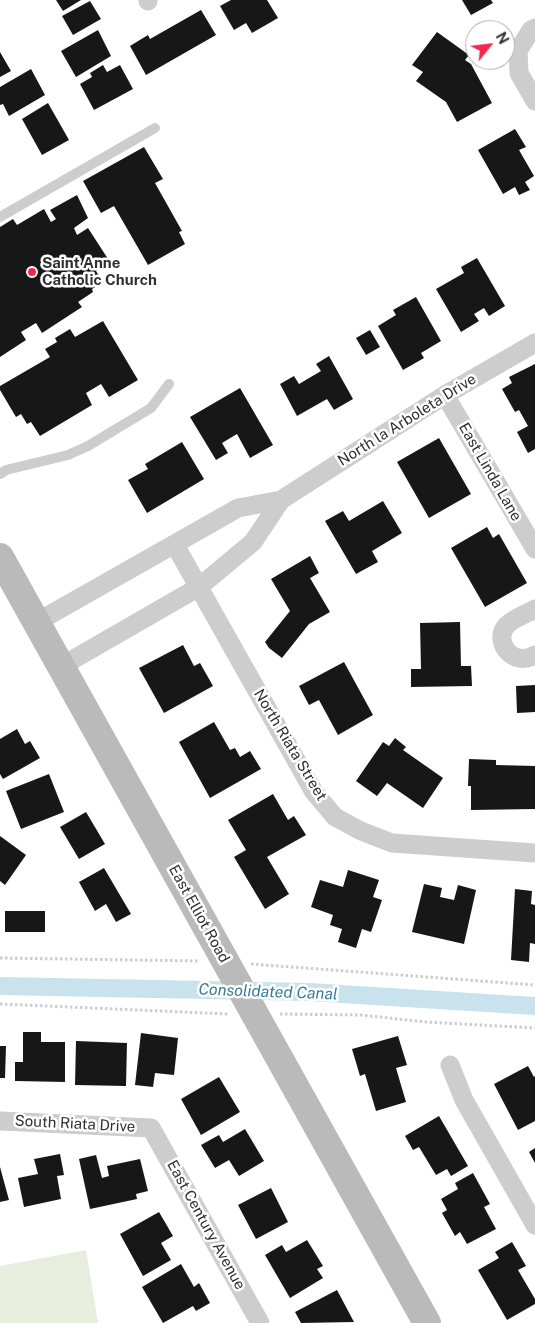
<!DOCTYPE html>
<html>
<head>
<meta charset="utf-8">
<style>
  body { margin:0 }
  #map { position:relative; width:535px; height:1323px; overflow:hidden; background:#fff; font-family:"Public Sans",sans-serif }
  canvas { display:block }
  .north { position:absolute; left:465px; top:20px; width:50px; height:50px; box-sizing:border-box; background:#fff; border:1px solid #acacac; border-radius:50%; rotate:61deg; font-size:14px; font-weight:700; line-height:20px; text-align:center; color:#303030 }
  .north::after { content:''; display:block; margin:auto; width:18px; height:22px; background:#f1284b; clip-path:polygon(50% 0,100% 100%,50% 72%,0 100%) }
</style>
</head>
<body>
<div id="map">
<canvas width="535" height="1323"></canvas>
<div class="north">N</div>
</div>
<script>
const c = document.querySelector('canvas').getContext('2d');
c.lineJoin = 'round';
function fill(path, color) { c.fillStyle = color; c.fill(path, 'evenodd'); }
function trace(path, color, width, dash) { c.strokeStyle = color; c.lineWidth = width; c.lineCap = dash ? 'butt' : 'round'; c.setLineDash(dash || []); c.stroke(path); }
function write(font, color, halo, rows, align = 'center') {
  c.font = font + ' "Public Sans",sans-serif'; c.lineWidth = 5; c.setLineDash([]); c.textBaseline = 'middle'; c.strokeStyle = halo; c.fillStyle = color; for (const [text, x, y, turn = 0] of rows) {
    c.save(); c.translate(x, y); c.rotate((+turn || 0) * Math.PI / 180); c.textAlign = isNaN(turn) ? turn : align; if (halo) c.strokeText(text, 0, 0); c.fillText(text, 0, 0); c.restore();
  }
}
fill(new Path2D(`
  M86 1250 98 1323H0V1266Z`), '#e8eedd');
trace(new Path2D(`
  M0 986 310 992 535 1006`), '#c8e3ee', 18);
fill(new Path2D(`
  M56 0H81L63 11Z
  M231 0H267L278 18 252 33 246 23 234 30 220 6Z
  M462 0H491L493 3 471 15Z
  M90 1 101 19 73 35 62 16Z
  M201 10 216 35 146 75 130 46 148 35 150 39Z
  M98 30 111 56 76 77 61 51Z
  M437 32 469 55 465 60 471 64 492 103 457 122 446 102 416 81 423 72 412 65Z
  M0 52 11 71 0 77Z
  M103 65 107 72 120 65 133 89 94 110 80 84 92 77 90 73Z
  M31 69 45 95 9 116 3 104 0 105V87Z
  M48 103 69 140 42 155 22 119Z
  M515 129 526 147 519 150 534 176 525 182 530 190 519 195 515 187 503 194 478 150Z
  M144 147 163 179 155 183 182 231 179 232 185 244 148 265 114 206 101 213 83 181Z
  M77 195 88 218 74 228 77 235 88 228 110 262 96 271 103 282 92 289 93 292 78 302 82 307 42 333 36 323 21 332 26 340 0 357V227L13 219 17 225 44 209 51 222 56 219 50 210Z
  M477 258 505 306 489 316 484 308 474 314 479 321 461 332 436 289 464 273 461 267Z
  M416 297 441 341 421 353 424 358 403 370 378 326 396 315 393 310Z
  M103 321 138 380 109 397 101 384 86 393 92 405 40 436 31 422 27 424 21 414 16 417 0 390V386L50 357 45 349 57 342 55 338 70 329 75 337Z
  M370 330 380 347 366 355 356 338Z
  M329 356 353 399 334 410 327 399 297 416 280 384 294 376 299 384 321 371 316 364Z
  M535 364V449L528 453 517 432 528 426 519 410 515 412 502 389 512 383 509 377Z
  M240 388 273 445 250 458 237 434 222 443 228 453 216 460 190 417Z
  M439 438 471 494 429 518 397 462Z
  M182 442 204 479 147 513 128 480 148 469 145 464Z
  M383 501 402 533 372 551 378 562 356 574 325 521 343 511 349 521Z
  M487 527 493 538 499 534 527 583 485 607 451 548Z
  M310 556 319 573 310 578 330 612 309 624 282 658 269 648 265 642 290 611 271 579Z
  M460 622 461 666H471L472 686 411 687V669H421L420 623Z
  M183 645 194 666 200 663 213 686 164 713 139 668Z
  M344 662 373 715 338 735 319 700 309 705 299 686Z
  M535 685V712L517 713 516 686Z
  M214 722 230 750 235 748 240 757 250 751 261 769 210 798 179 742Z
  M17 729 25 744 30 741 40 758 3 779 0 774V739Z
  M395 738 406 747 403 750 443 778 423 808 387 783 377 796 356 781 383 742 389 746Z
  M469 759 496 760V765L535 766V809L471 810V786H468Z
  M49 774 64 812 21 829 6 791Z
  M273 794 288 820 294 816 306 835 267 857 289 894 265 909 234 857 246 850 228 820Z
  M86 812 105 844 79 859 60 827Z
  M0 836 26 855 5 885 0 881Z
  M104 868 131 914 116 922 106 904 95 911 79 882Z
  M348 870 379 880 373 897 382 900 371 932 362 929 356 948 338 942 342 929 330 925 333 915 311 907 320 880 343 887Z
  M424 884 442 888 440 897 454 900 458 885 476 890 464 944 412 932Z
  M515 889 532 891 531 904 535 905V944L530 943 529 962 511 960Z
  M5 911H45V932H5Z
  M23 1032H41V1042H65V1082L15 1081V1062H23Z
  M141 1033 178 1038 174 1075 155 1073 153 1087 135 1085Z
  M398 1036 407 1065 396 1068 406 1102 376 1111 365 1074 360 1076 352 1049Z
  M76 1041 127 1043 126 1086 75 1085Z
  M0 1046H6L5 1078H0Z
  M528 1066 534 1077 535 1076V1121L518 1130 494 1084Z
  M219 1077 240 1112 201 1135 181 1099Z
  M439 1116 468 1166 451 1176 447 1169 436 1175 419 1147 413 1150 405 1136Z
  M245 1129 264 1161 239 1176 229 1160 215 1168 201 1145 219 1135 223 1142Z
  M535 1148V1163L529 1152Z
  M60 1154 64 1175 57 1176 61 1199 24 1207 18 1178 38 1174 34 1159Z
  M96 1155 102 1178 109 1176 107 1166 140 1159 148 1191 136 1194 137 1199 90 1209 79 1159Z
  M0 1167 9 1200 0 1202Z
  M473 1173 490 1204 484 1207 496 1229 467 1244 460 1232 455 1236 442 1213 447 1210 441 1199 458 1189 455 1183Z
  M271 1188 288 1222 256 1239 238 1205Z
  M159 1212 173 1236 161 1243 171 1260 143 1276 120 1234Z
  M307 1240 323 1266 317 1269 323 1278 290 1298 265 1255 282 1245 286 1252Z
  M512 1242 526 1266 518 1270 535 1299V1304L507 1320 478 1270 499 1258 495 1252Z
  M181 1264 194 1287 199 1283 210 1303 196 1311 193 1306 163 1323 142 1287Z
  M337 1290 354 1322 301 1323 295 1312Z`), '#171717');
trace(new Path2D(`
  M0 958 200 961
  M251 964 535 985
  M0 1004 229 1014
  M280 1014 361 1015 426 1022 535 1028`), '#cdcdcd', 3, [2.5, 2.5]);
trace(new Path2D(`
  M0 217 155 128
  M0 474 6 470 68 455 88 446 151 408 169 384`), '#cdcdcd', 10);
trace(new Path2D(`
  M148 0V1
  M535 28 531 30 518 51 519 73 535 101
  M445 395 535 549
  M281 500 445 395 535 343
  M175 545 314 792 335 817 361 831 392 843 535 853
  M535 609C526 614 514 618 507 625 492 640 512 668 535 655
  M37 622 238 508 281 500 253 542 199 587 60 667
  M450 1065 464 1100 535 1225
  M0 1121 151 1128 260 1323`), '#cdcdcd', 19);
trace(new Path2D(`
  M0 557 427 1323`), '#bababa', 28);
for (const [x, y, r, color] of [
  [32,272,5,"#f1284b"]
]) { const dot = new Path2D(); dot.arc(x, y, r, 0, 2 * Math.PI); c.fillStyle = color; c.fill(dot); trace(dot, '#fff', 2); }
write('bold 15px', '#303030', '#fff', [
  ["Saint Anne",42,263],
  ["Catholic Church",42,280]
], 'left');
write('15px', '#303030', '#fff', [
  ["North la Arboleta Drive",407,420,-32],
  ["East Linda Lane",490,472,60],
  ["North Riata Street",290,745,59],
  ["East Elliot Road",199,914,61],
  ["South Riata Drive",75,1124,3],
  ["East Century Avenue",206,1225,61]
]);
write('italic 16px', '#387c98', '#fff', [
  ["Consolidated Canal",268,992,2]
]);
</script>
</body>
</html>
